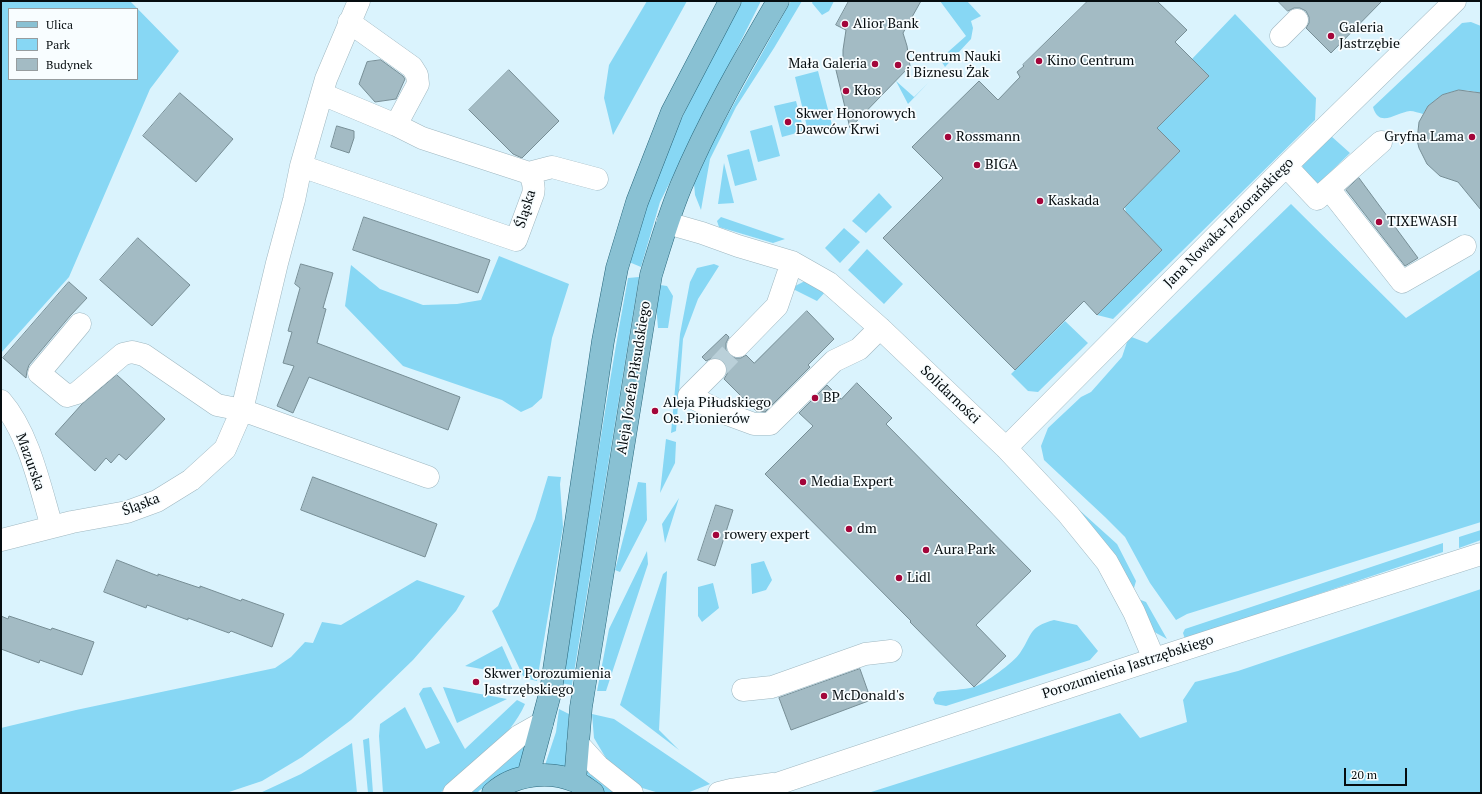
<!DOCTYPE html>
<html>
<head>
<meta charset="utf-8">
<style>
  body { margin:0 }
  #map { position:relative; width:1482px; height:794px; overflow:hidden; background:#daf3fd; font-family:"PT Serif",serif }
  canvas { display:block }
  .frame { position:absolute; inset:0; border:2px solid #060d10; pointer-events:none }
  .legend { position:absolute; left:8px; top:8px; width:130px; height:72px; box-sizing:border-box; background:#f8fdff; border:1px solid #979d9f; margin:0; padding:5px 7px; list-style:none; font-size:12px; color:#060d10 }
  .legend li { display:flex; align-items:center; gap:8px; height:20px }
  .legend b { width:20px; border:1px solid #979d9f }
  .scale { position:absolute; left:1344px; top:768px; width:63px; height:18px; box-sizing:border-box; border:2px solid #060d10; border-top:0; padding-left:5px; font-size:12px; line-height:14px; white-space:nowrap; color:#060d10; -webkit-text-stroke:3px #f8fdff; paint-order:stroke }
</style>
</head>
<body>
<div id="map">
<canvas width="1482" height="794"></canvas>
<div class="frame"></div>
<ul class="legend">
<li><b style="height:5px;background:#89c1d3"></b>Ulica</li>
<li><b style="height:11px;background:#87d7f4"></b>Park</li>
<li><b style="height:11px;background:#a3bbc4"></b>Budynek</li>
</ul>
<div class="scale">20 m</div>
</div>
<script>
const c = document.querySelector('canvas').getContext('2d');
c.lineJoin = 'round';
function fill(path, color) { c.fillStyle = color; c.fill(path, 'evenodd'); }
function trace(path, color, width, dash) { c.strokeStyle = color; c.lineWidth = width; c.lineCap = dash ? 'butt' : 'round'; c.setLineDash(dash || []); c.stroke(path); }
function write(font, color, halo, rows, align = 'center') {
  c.font = font + ' "PT Serif",serif'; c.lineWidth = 3.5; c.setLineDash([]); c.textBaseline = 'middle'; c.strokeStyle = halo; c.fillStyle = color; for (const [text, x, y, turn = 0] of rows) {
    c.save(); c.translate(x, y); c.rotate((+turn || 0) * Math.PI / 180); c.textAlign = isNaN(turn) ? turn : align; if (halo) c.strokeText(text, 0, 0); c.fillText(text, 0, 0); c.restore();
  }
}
fill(new Path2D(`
  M1 1H130L179 51 150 89 69 277 1 353ZM9 9H137V79H9Z
  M647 1H687L613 135 604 98 609 65Z
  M742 1H761L660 202 641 267 629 262 645 209 680 122 717 46Z
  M791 1H802L774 48 736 107 710 159 701 210 695 195 694 183 715 138Z
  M813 1H834L829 11 822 15 812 3Z
  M940 1H967L981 16 971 21 973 28 971 39 945 67 940 59 966 36Z
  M1235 14 1316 98 1315 120 1113 319 1097 315 1162 250 1126 213 1125 207 1180 151 1157 128 1209 76 1192 59Z
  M1471 22 1481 26V94C1459 84 1435 95 1423 114 1419 113 1414 111 1410 111 1397 112 1379 129 1373 107L1462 23Z
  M818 71 832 125 808 131 795 77Z
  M896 81 914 97 929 82 908 104Z
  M796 101 804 131 782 137 774 106Z
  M772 125 780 156 758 162 750 131Z
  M1331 136 1350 153 1317 185 1304 172 1302 165Z
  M749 149 757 180 735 186 727 155Z
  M724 163 734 203 718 204Z
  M879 193 892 207 866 233 852 221Z
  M1291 204 1406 318 1481 269V522L1187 614 1176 620 1150 583 1125 537 1105 517 1044 460 1041 446 1048 428 1081 397 1091 392 1122 357 1129 336 1147 343Z
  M721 217 785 239 773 243 719 227 717 221Z
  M844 228 860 242 840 263 825 248Z
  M867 249 903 284 884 304 848 270Z
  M499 256 569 284 552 338 542 398 532 407 521 412 502 400 403 366 345 306 351 265 380 289 423 305 457 304 481 300Z
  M714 264 719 266 698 299 683 339 676 431 671 433 680 334 690 282 697 268Z
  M639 277 572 685 560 683C585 548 603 412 628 278Z
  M803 282H814L826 291 817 301 791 288Z
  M660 285 667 286 673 296 668 328H658L656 305Z
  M1065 321 1088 343 1038 392 1028 391 1011 374Z
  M666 439 676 442 675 463 660 493Z
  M548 476 561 477 560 484 563 527 537 681 524 678 492 611 498 606 535 519Z
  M638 482 646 483 647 520 620 572 615 570Z
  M679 498 665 543 662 524Z
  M1066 498 1117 544 1136 581 1134 588 1130 587Z
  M1481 530V540L1459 548V537Z
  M1443 543V552L1185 639 1183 633 1185 629Z
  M647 551 648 564 606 691H597L609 629Z
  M764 561 772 580 766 590 752 594 751 564Z
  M667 571 659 730 679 750 620 705 663 574Z
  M417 580 465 596 456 611 413 660 351 720 302 757 262 781 226 793H1V728L76 710 275 668 291 657 305 642 313 643 322 622 341 625Z
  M713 583 719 608 702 622 698 616V587Z
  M1481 589V793H868L1120 713 1140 738 1187 722 1183 700 1195 682 1238 671Z
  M1141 600 1146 602 1167 639 1149 629 1138 604Z
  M1054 620 1077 625 1098 651 1090 660 946 706 935 704 933 699 937 692C948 690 964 690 974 687 985 684 1014 662 1020 653 1033 634 1028 627 1054 620Z
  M502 646 515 675 465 666Z
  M431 687 465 749 517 700 525 704C510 739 469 768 440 793H383L379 736 380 724 405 707 426 749 440 743 419 694 423 688Z
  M443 687 507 699 457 723Z
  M559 709 569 714 565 771 544 768 556 732Z
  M592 714 614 719 710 784 687 793H659L639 787 610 765 594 738Z
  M531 737 525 761 516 772 500 778 480 790 477 793H465Z
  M369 738 373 793H368L363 740Z
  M352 743 357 793H260L301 774Z
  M584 764 618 793H603L587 774Z`), '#87d7f4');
const building = new Path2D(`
  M849 1H921L903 33 907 46 910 66 850 128 835 66 843 64V50L846 30 836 25Z
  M1088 1H1157L1187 30 1175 42 1209 76 1157 128 1180 151 1123 209 1162 250 1097 315 1084 301 1015 370 883 238 943 178 912 147 979 81 998 100 1020 77 1017 72 1024 66 1023 65Z
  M1278 1H1382L1331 53 1306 28 1309 23V17L1306 11 1300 8H1294L1288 11Z
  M381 60 403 76 405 79 396 99 375 102 359 84 367 62Z
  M509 70 559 121 522 158 513 154 469 110Z
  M1459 90 1481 93V210L1458 182 1440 176 1427 164 1419 148 1417 140 1419 122 1428 106 1442 95Z
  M180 93 233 139 196 182 143 136Z
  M337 126 354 131V138L349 153 331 147Z
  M1359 178 1418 258 1405 266 1346 190Z
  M364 217 490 260 478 293 353 250Z
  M138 238 190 285 152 326 100 280Z
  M301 264 333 273 323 308 326 309 317 343 460 397 448 430 309 377 293 413 277 406 294 366 283 363 292 332 288 331 300 288 295 284Z
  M69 282 87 298 70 316 29 365 27 371 26 378 3 358Z
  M807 311 834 339 808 365 810 367 765 412 756 411 724 379 727 374V367L724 361 718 358H712L706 361 702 357 726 334 729 337 726 343V350L729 355 735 358H741L746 355 754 363Z
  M117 375 165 419 126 460 119 454 111 463 106 458 95 471 55 434 82 404Z
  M857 383 892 418 886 424 1031 571 976 625 1006 656 974 687 910 622 911 621 765 474 813 426 799 413 827 385 841 399Z
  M313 477 437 524 425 557 301 510Z
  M716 505 733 510 715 566 698 560Z
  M117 560 158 576V574L200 588V586L241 601 242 599 284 614 272 647 231 631 229 633 188 618V620L147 605 146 608 104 592Z
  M1 616 8 619 9 616 51 630 52 628 94 642 82 675 40 660 39 663 1 649Z
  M860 669 871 700 791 730 779 698Z`);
fill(building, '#a3bbc4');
trace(building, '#778e96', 1);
trace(new Path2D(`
  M715 370 738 346`), '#bad0d9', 22, [22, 11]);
const minor = new Path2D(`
  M349 22 412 67 417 75 418 84 396 125
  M1281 36 1297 20
  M301 166 516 240 533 194C535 186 533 180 529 173L422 138 396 125 322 94
  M1286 166 1317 199 1381 142
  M529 173 552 167 597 179
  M1329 189 1402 282 1465 246
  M667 223 702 233 738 246 792 262 829 283 880 328 1006 448 1068 514 1107 562 1134 612 1154 659
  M80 324 39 373 67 396 77 393 123 354 132 352 144 355 217 405 242 410 428 477
  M738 346 777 306 792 262
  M715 370 689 396 724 413 754 424H770L834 361 859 349 880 328
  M1 401C29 433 40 487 52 527
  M1006 448 1286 166 1455 1
  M1 540 72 522 127 512 157 501 191 480 225 449 242 410 277 263 294 200 301 166 326 79 359 1
  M743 690 772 687 865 654 891 651
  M578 744 598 766 632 793
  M454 793 519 736 542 723
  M719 793 731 790 773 784
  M758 793 777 784C1010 705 1246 629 1481 554`);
const major = new Path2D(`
  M528 776 551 690 603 341 617 268 637 202 672 112 730 1
  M575 781 581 707 651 275C660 245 669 215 681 186 708 122 743 61 778 1
  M493 793C514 774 549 770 575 781 581 784 587 789 593 793`);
trace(minor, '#9fb7c0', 23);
trace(major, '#28677c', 23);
trace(minor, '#fff', 22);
trace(major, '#89c1d3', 22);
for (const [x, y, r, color] of [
  [845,24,4,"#a3053a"],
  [1331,36,4,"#a3053a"],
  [1039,61,4,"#a3053a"],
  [875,64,4,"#a3053a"],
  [898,65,4,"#a3053a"],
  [846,91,4,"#a3053a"],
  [788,122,4,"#a3053a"],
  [948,137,4,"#a3053a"],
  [1472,137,4,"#a3053a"],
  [977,165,4,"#a3053a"],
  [1040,201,4,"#a3053a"],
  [1379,222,4,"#a3053a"],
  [815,398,4,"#a3053a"],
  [655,411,4,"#a3053a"],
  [803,482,4,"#a3053a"],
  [849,529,4,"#a3053a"],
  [716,535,4,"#a3053a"],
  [926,550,4,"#a3053a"],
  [899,578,4,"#a3053a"],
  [476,682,4,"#a3053a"],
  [824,696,4,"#a3053a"]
]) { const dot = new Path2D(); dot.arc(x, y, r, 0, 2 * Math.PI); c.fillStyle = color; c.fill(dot); trace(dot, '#f8fdff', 1.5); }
write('14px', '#060d10', '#f8fdff', [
  ["Alior Bank",853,24],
  ["Galeria",1339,28],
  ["Jastrzębie",1339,44],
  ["Centrum Nauki",906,57],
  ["i Biznesu Żak",906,73],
  ["Kino Centrum",1047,61],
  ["Mała Galeria",867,64,"right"],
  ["Kłos",854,91],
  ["Skwer Honorowych",796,114],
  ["Dawców Krwi",796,130],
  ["Rossmann",956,137],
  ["Gryfna Lama",1464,137,"right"],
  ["BIGA",985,165],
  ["Kaskada",1048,201],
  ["TIXEWASH",1387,222],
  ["BP",823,398],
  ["Aleja Piłudskiego",663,403],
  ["Os. Pionierów",663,419],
  ["Media Expert",811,482],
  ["dm",857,529],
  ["rowery expert",724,535],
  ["Aura Park",934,550],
  ["Lidl",907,578],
  ["Skwer Porozumienia",484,674],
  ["Jastrzębskiego",484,690],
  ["McDonald's",832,696]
], 'left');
write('14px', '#060d10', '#f8fdff', [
  ["Śląska",526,209,-73],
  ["Jana Nowaka-Jeziorańskiego",1229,223,-45],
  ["Aleja Józefa Piłsudskiego",634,378,-81],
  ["Solidarności",950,395,44],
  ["Mazurska",30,462,70],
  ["Śląska",141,505,-21],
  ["Porozumienia Jastrzębskiego",1128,667,-18]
]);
</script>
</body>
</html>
